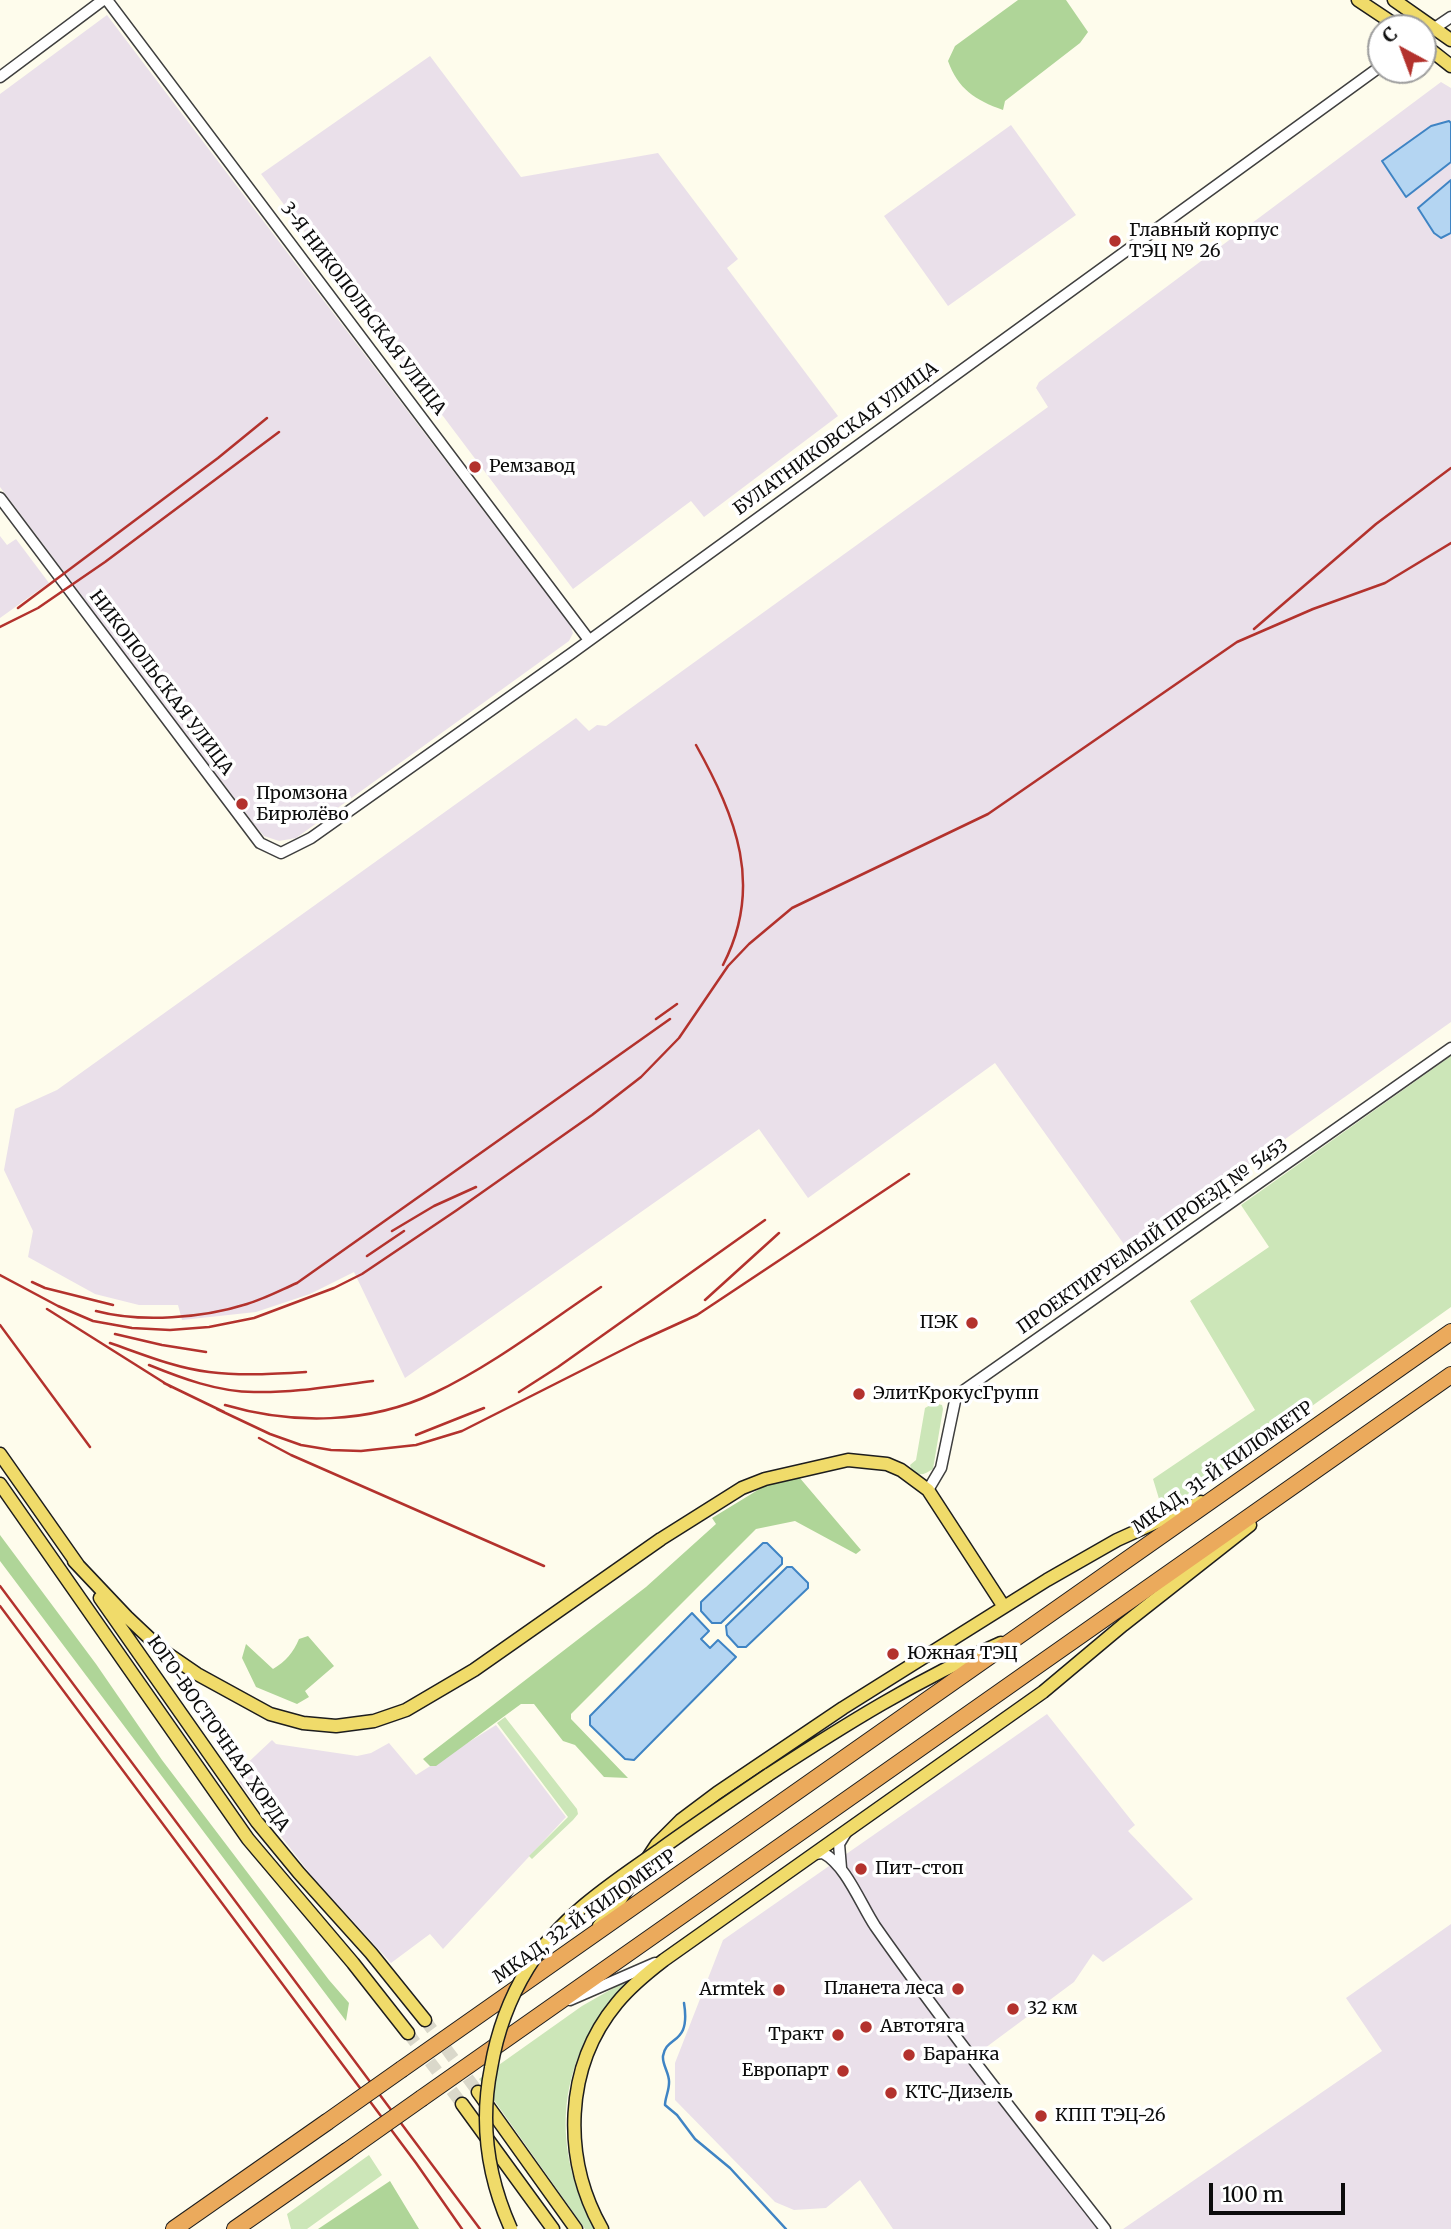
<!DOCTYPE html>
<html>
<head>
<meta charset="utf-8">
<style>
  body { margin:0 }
  #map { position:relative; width:1451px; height:2229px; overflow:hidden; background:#fefcec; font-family:Merriweather,serif }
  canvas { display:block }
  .north { position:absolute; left:1367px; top:14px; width:70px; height:70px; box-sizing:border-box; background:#fff; border:2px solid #9e9e9e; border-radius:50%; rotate:319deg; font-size:19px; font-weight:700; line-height:28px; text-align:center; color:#0c0c0c }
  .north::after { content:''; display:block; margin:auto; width:24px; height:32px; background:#b3322d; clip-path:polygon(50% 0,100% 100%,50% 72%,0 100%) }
  .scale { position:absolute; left:1209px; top:2183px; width:136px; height:32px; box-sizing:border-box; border:4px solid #0c0c0c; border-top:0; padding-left:9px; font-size:21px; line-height:24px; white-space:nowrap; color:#0c0c0c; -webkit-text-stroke:5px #fff; paint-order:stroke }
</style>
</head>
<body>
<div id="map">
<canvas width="1451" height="2229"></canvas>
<div class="north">С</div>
<div class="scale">100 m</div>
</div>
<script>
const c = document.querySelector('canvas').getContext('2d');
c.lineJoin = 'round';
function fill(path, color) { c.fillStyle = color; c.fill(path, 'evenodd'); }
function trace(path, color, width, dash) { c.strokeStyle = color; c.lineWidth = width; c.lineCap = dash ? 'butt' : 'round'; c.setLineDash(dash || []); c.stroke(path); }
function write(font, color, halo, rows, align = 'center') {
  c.font = font + ' Merriweather,serif'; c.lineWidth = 7; c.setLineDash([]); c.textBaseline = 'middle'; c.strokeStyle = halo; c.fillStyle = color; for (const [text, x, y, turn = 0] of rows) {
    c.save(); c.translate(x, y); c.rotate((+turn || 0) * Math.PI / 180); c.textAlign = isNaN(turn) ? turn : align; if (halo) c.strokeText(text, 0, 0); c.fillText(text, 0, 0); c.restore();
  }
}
fill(new Path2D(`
  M107 15 570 625 573 633 569 641 296 838 279 841 264 836 257 828 0 487V94Z
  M430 56 521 177 658 153 738 259 727 268 838 416 704 517 691 501 573 589 261 174Z
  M1441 82 1451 88V1022L1128 1250 995 1063 808 1198 759 1129 405 1378 354 1272 310 1294 256 1312 182 1320 178 1305H139L95 1294 28 1257 33 1231 4 1170 15 1109 57 1090 576 718 589 731 597 725 606 726 1048 407 1036 388 1039 382Z
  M1011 125 1076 215 948 306 884 216Z
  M0 536 7 545 16 539 49 583 0 618Z
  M1047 1714 1135 1825 1128 1831 1193 1899 1103 1962 1093 1954 1074 1982 977 2054 1110 2229H893L860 2180 826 2208 794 2210 775 2202 675 2100V2063L723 1940Z
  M496 1725 566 1817 443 1949 430 1934 391 1963 311 1875 239 1782 240 1770 272 1740 276 1744 357 1756 371 1753 389 1743 416 1775Z
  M1451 1924V2229H1123L1382 2051 1346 1998Z`), '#eae0ea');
fill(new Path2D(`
  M1451 1056V1307L1163 1512 1153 1479 1255 1410 1190 1301 1269 1247 1241 1205Z
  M934 1403 942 1405 943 1409 933 1469C925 1474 920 1477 912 1471L910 1465 916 1460 925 1408Z
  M505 1717 577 1809 578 1814 573 1820 532 1859 529 1856 568 1817 497 1723Z
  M624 1982 625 1983C558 2058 548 2140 594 2229H585L479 2079 582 2006Z
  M369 2155 382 2175 307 2229H291L287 2214Z`), '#cce6b8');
fill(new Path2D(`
  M1018 0H1066L1088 32 1080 43 1005 101 1003 110C975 100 958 89 948 61L955 46Z
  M799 1477 861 1550 856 1554 795 1521 756 1529 571 1714V1719L628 1778 604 1777 575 1745 563 1741 534 1704H521L436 1766H430L423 1759 646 1587 716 1524 712 1518 766 1485Z
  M0 1535 96 1664 162 1760 329 1980 349 2003 346 2021 0 1561Z
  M308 1636 334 1666 305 1691 309 1697 297 1704 256 1687 242 1658 246 1644 273 1669C286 1661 293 1653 299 1639Z
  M390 2181 419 2229H318Z`), '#afd598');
const water = new Path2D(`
  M1449 121 1451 123V162L1406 197 1382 161 1431 126Z
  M1451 180V233L1441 238 1434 233 1418 208Z
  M763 1543H767L782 1558V1564L721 1623H712L701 1611V1602Z
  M787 1567H792L808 1583V1588L746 1647H738L727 1635 726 1626Z
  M692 1613 709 1631 701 1639 710 1648 718 1640 736 1657 634 1760 625 1759 590 1725V1716Z`);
fill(water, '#b4d5f2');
trace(water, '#3f84c4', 2);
trace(new Path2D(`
  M684 2003C691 2046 666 2035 663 2056 662 2065 670 2074 669 2083 669 2091 665 2098 665 2105L677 2115 695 2139 730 2168 786 2229`), '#3f84c4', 2.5);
trace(new Path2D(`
  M425 2020 478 2092
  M408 2033 462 2104`), '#dad8ca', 12, [12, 6]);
const minor = new Path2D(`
  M107 0 589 640
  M1423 36 1451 17
  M0 77 103 0
  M0 498 260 843 281 853 311 838 572 653 1381 66
  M928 1490 941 1468 955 1401 960 1393 1451 1048
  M814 1854 823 1853C846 1865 861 1905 875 1926 948 2030 1027 2129 1105 2229
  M841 1868 839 1844 847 1831
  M570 2000 655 1963`);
const major = new Path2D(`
  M1358 0 1400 28
  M1394 0 1451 40
  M1423 44 1451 66
  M0 1454 78 1565
  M0 1484 248 1839 353 1963 408 2033
  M74 1561 127 1617 162 1650 197 1674 270 1714 303 1723 336 1726 374 1721 406 1710 474 1670 661 1539 742 1488 765 1479 848 1460 887 1464 901 1470 928 1490 1004 1607
  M100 1598 257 1822 299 1873 371 1953 425 2020
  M768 1775C843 1726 918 1679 1001 1643
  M599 1926 616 1906 657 1844 681 1820 717 1793 843 1708 1047 1580 1117 1540 1201 1502
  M478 2092 576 2229
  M462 2104 553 2229
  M602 2229C562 2158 564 2067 617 2003 630 1987 647 1973 664 1960L1043 1692 1123 1625 1250 1525`);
const highway = new Path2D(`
  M402 2069 1451 1332
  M422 2098 1451 1375
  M174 2229 327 2122
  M235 2229 347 2151`);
trace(minor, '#3f3f3f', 13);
trace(major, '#1d1d1d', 15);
trace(highway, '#1d1d1d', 18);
trace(minor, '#fff', 10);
trace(major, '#f0db6a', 12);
trace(highway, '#ebaa5c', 16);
trace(new Path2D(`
  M18 608 218 458 267 418
  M0 627 38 608 105 562 279 432
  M1254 629 1376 524 1451 468
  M696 745C736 817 764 886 723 965
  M656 1019 677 1004
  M392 1231 434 1206 476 1187
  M367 1256 404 1231
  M0 1275 58 1306 93 1321 132 1328 170 1330 209 1327 254 1318 334 1288 362 1274 457 1210 592 1115 641 1077 679 1038 728 966 749 944 792 908 988 814 1237 642 1313 609 1385 583 1451 543
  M32 1282 45 1288 113 1305
  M705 1300 779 1233
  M47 1309 171 1387
  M96 1311C141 1323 203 1318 247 1304 264 1299 281 1290 297 1283L670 1019
  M0 1325 90 1447
  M115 1334 162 1345 206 1352
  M110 1343C142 1354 175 1368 209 1372 241 1376 274 1374 306 1372
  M149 1365C181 1378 218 1392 254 1392 293 1393 333 1386 373 1381
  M164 1383 224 1412
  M519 1392 558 1367 765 1220
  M225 1405C293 1425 369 1424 434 1393 493 1365 547 1323 601 1287
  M217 1409 270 1434 301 1445 331 1450 361 1451 416 1445 462 1431 640 1341 697 1315 909 1174
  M416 1435 484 1408
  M259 1438 291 1455 544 1566
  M0 1586 480 2229
  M0 1606 416 2163 462 2229`), '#b3322d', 2.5);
const majorBridge = new Path2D(`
  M511 2229C488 2178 480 2123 491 2068 497 2032 509 1999 528 1968 559 1918 610 1884 658 1851 694 1825 731 1800 768 1775`);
const highwayBridge = new Path2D(`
  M327 2122 402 2069
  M347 2151 422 2098`);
trace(majorBridge, '#1d1d1d', 15, []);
trace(highwayBridge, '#1d1d1d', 18, []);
trace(majorBridge, '#f0db6a', 12);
trace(highwayBridge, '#ebaa5c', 16);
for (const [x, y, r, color] of [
  [1115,241,7,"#b3322d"],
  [475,467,7,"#b3322d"],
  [242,804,7,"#b3322d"],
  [972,1323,7,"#b3322d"],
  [859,1394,7,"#b3322d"],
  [893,1654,7,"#b3322d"],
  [861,1869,7,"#b3322d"],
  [958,1989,7,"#b3322d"],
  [779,1990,7,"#b3322d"],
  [1013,2009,7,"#b3322d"],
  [866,2027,7,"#b3322d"],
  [838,2035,7,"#b3322d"],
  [909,2055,7,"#b3322d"],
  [843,2071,7,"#b3322d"],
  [891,2093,7,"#b3322d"],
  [1041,2116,7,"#b3322d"]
]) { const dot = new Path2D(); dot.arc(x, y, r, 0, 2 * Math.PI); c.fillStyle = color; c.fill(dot); trace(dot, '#fff', 2.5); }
write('18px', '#0c0c0c', '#fff', [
  ["Главный корпус",1129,231],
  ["ТЭЦ № 26",1129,252],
  ["Ремзавод",489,467],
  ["Промзона",256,794],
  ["Бирюлёво",256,815],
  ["ПЭК",958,1323,"right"],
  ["ЭлитКрокусГрупп",873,1394],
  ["Южная ТЭЦ",907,1654],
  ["Пит-стоп",875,1869],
  ["Планета леса",944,1989,"right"],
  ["Armtek",765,1990,"right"],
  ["32 км",1027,2009],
  ["Автотяга",880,2027],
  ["Тракт",824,2035,"right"],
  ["Баранка",923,2055],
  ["Европарт",829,2071,"right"],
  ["КТС-Дизель",905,2093],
  ["КПП ТЭЦ-26",1055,2116]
], 'left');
write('18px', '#0c0c0c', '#fff', [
  ["3-Я НИКОПОЛЬСКАЯ УЛИЦА",363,309,53],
  ["БУЛАТНИКОВСКАЯ УЛИЦА",836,439,-36],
  ["НИКОПОЛЬСКАЯ УЛИЦА",161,683,53],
  ["ПРОЕКТИРУЕМЫЙ ПРОЕЗД № 5453",1153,1237,-35],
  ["МКАД, 31-Й КИЛОМЕТР",1223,1468,-35],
  ["ЮГО-ВОСТОЧНАЯ ХОРДА",218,1734,55],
  ["МКАД, 32-Й КИЛОМЕТР",585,1917,-35]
]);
</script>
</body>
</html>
